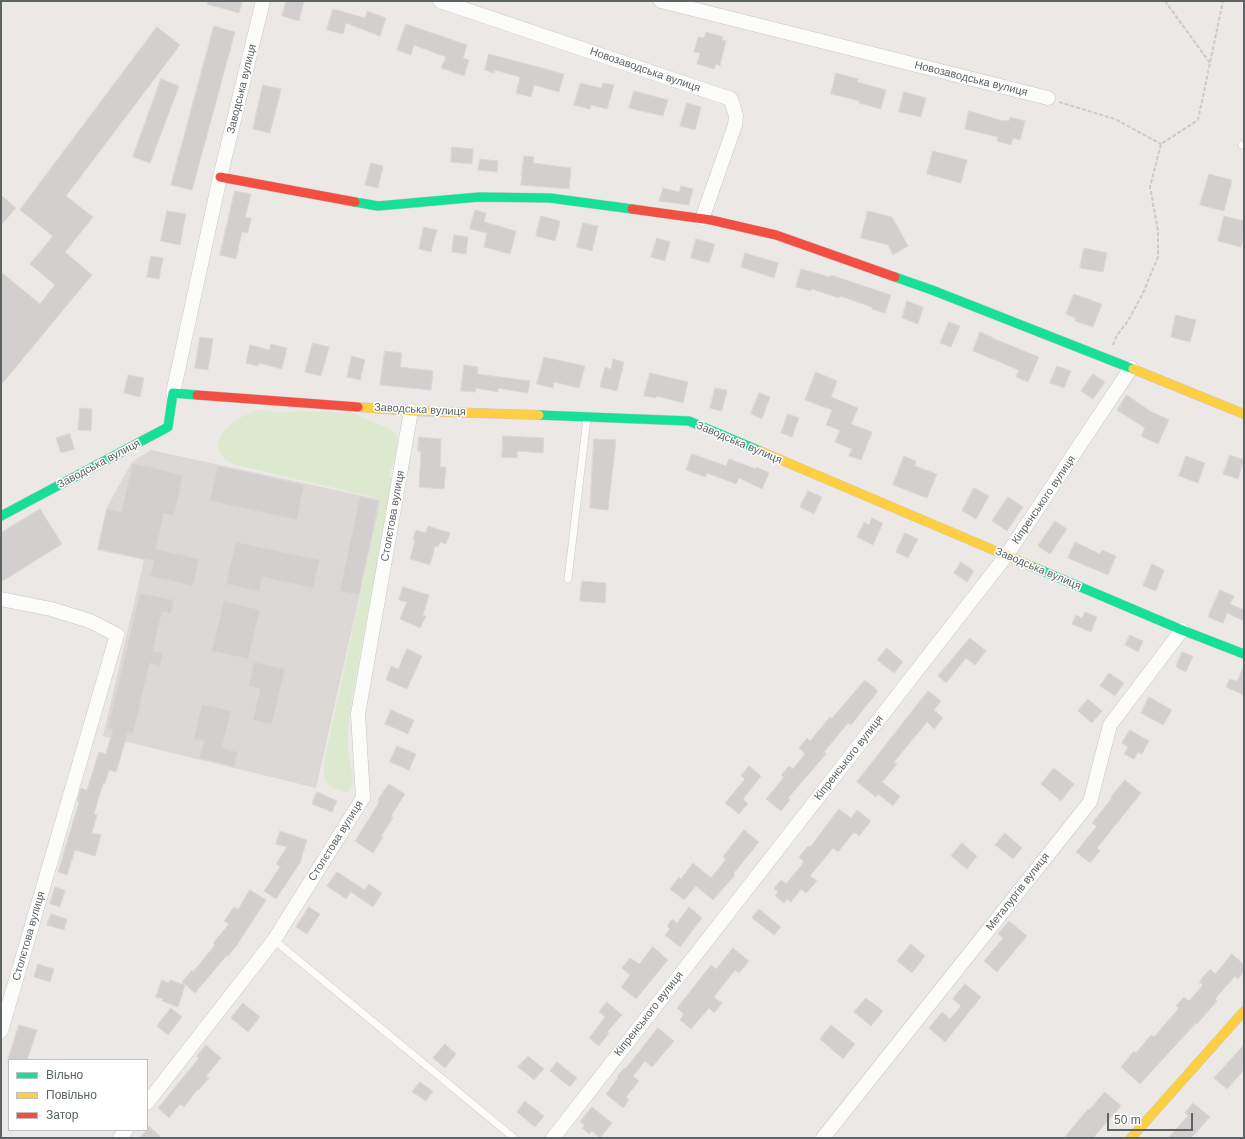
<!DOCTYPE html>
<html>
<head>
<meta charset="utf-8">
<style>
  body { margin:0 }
  #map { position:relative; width:1245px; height:1139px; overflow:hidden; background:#ece8e5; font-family:Arial,sans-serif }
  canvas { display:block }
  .frame { position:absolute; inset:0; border:2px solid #5b6365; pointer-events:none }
  .legend { position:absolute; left:8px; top:1059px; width:140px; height:72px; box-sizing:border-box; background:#fff; border:1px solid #bdc1c1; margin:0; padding:5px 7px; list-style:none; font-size:12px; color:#5b6365 }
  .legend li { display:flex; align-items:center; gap:8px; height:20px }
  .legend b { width:20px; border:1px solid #bdc1c1 }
  .scale { position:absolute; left:1107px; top:1113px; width:86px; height:18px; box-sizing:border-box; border:2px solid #5b6365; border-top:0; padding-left:5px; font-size:12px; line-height:14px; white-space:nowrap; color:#5b6365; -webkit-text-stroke:3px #fff; paint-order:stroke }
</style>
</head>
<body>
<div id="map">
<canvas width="1245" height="1139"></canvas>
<div class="frame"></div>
<ul class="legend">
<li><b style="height:5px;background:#16e098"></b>Вільно</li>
<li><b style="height:5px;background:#ffcf43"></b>Повільно</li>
<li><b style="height:5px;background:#f24e42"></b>Затор</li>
</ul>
<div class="scale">50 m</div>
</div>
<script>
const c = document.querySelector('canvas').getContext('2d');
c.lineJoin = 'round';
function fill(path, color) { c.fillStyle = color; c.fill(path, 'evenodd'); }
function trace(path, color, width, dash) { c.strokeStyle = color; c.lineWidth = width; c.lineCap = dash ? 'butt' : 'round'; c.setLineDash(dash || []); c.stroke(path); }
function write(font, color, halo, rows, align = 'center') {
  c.font = font + ' Arial,sans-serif'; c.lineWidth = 3; c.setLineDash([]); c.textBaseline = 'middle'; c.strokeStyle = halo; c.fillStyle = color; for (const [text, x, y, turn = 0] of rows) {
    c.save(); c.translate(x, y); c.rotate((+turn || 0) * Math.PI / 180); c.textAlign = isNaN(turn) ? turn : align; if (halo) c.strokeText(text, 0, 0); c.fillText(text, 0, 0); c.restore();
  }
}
fill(new Path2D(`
  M151 450 381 500 316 788 103 736 144 560 97 550 106 509 132 462Z`), '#dcd8d5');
fill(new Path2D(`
  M258 410H265L278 413 297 411 352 413 390 429 396 434 398 441V448L389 475 392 482 377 592 368 613 352 697 348 728V744L349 758 353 779 351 787 347 793C327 786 323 785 324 762L381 499 237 465C232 463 226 461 223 457 210 443 226 427 238 419 244 415 252 413 258 410Z`), '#dce9ce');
const building = new Path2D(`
  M208 1H242L239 13 207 4Z
  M286 1H304L299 21 282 16Z
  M333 9 365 18 367 11 386 18 380 36 346 23 343 34 327 30Z
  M406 24 467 45 463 58 469 60 464 76 441 68 446 57 414 45 411 55 397 50Z
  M214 26 235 32 192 190 171 185Z
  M157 27 180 45 66 196 93 217 65 252 92 275 1 385V272L40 304 55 285 30 264 53 236 20 210Z
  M706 32 723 37 722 40 726 41 720 66 716 64 714 69 697 64 700 53 694 52 698 37 704 38Z
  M489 54 564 74 559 92 534 85 531 97 516 93 520 77 495 70 494 73 485 70Z
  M836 73 858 79 857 82 886 90 881 109 859 103 860 101 831 94Z
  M161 79 179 86 150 163 133 157Z
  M581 83 601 88 603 83 614 85 607 109 591 105 590 109 574 105Z
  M263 85 281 89 270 133 253 129Z
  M634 91 668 100 663 116 629 108Z
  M904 92 926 98 921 117 899 112Z
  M687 103 701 107 695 130 680 126Z
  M969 111 1000 120 1009 121 1010 117 1025 121 1020 140 1013 138 1011 145 997 141 998 137 965 129Z
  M452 147 473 149 472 164 451 162Z
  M933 151 967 160 961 183 927 174Z
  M524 156 534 157 533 163 571 168 569 189 521 185Z
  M480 159 498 161 497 172 478 170Z
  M371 163 383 166 378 188 365 185Z
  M1209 174 1232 180 1224 211 1200 205Z
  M681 186 693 189 689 205 659 201 663 188 679 192Z
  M235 191 251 194 245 217 251 218 248 233 242 232 236 259 220 255Z
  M1 195 16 208 1 225Z
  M475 210 486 213 484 222 516 231 510 254 484 247 487 233 470 229Z
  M167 211 186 214 180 245 161 241Z
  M868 211 892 217 908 246 893 255 888 245 861 238Z
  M541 216 560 221 555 241 536 236Z
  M1224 216 1244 221V236L1241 247 1218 241Z
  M583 223 598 226 592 251 577 247Z
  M424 227 437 230 431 252 419 249Z
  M454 235 468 237 466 254 452 252Z
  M657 238 670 242 665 261 651 257Z
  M696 239 715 244 709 263 691 258Z
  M1084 248 1107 253 1103 272 1080 268Z
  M745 253 778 263 774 278 741 267Z
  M151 256 163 258 159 279 147 277Z
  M801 269 830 277 831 275 891 295 885 313 872 309V307L840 296 839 298 812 289 811 291 796 287Z
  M1074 294 1102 304 1093 327 1075 321 1076 318 1066 314Z
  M907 301 923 307 918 324 902 318Z
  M1176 315 1196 320 1190 342 1171 337Z
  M949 322 960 326 951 347 940 343Z
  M980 332 992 337V338L1039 357 1028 382 1016 377 1019 370 973 351Z
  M200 337 213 339 208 370 195 368Z
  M313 343 329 347 321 376 305 372Z
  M271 344 287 348 282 369 259 363 258 366 246 363 250 345 269 350Z
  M385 351 402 353 400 367 433 371 431 390 380 385Z
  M352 356 365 360 360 380 347 377Z
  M544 357 585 366 579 388 554 382 553 388 537 384Z
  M613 359 624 362 617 391 600 387 605 367 611 369Z
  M464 365 478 367 477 374 530 381 528 393 498 388V392L476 388 475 392 461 391Z
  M1057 366 1071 371 1064 388 1050 383Z
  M816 372 837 381 831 397 858 408 851 424 872 432 861 460 849 456 852 449 835 442 840 430 826 425 832 410 805 400Z
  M650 373 688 382 683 403 657 396 656 398 644 396Z
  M1093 374 1105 382 1093 399 1081 391Z
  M128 375 144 378 140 397 124 393Z
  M715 388 727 390 722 411 710 408Z
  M759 393 770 397 762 419 751 414Z
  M1127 395 1150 411 1169 420 1158 444 1141 436 1145 428 1117 410Z
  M80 408 92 409 91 431 78 430Z
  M788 414 799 418 792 437 781 433Z
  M70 434 74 449 61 453 56 438Z
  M503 436 544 438 543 453 517 451V458L502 457Z
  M419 437 441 439 440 467H446L444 489 419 487 421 452 418 451Z
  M594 439 616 440 608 510 590 508Z
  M692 454 726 466 729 459 756 469 757 467 769 473 762 489 739 478 736 484 707 473 705 477 686 470Z
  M1230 455 1244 460 1238 479 1223 474Z
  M904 456 916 461 915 466 937 474 927 498 893 485Z
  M1186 456 1205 463 1198 483 1179 476Z
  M133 463 183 475 174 516 164 513 156 549 199 559 193 586 150 576 154 561 98 549 107 509 121 512Z
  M218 466 304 485 297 520 210 501Z
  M974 488 989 496 976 519 962 511Z
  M808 491 822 497 814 514 800 507Z
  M360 497 379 501 359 595 340 591Z
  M1008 497 1023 507 1007 531 992 521Z
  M40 509 62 544 1 582V533Z
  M872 518 883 523 873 545 857 537 864 522 869 525Z
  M1055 521 1067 529 1050 554 1038 546Z
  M428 526 450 533 446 544 440 542 438 547 435 546 430 565 410 559 415 540 413 539 416 530 426 533Z
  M905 533 918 539 908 558 896 552Z
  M236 542 320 560 313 588 262 577 259 591 226 584Z
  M1075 542 1100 554 1102 550 1116 556 1108 575 1068 558Z
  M961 562 974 571 967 582 954 573Z
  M1152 564 1164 570 1156 591 1143 586Z
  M582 581 606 583 605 603 580 601Z
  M403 587 429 595 423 615 426 616 420 628 400 619 407 602 399 600Z
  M1220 590 1234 596 1230 604 1244 610V621L1227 613 1223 623 1208 617Z
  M140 593 174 600 171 614 162 612 153 651 163 653 160 666 150 663 133 734 128 732 116 772 109 770 105 784 103 783 94 814 97 815 92 833 101 835 95 856 75 850 67 875 58 872 79 802 77 801 81 788 87 790 99 752 106 754 113 729 108 728Z
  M224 601 260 610 248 659 212 651Z
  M1085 612 1097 617 1091 632 1072 624 1076 615 1082 618Z
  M1130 635 1143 641 1138 652 1125 645Z
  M970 638 986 651 975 665 966 658 946 683 938 676Z
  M887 648 903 662 894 673 877 660Z
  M407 649 422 656 407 689 386 680 391 666 398 669Z
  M1182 652 1193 656 1186 672 1176 667Z
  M254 662 285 669 272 724 253 720 260 689 249 686Z
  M1244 665V695L1226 687 1230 679 1237 681Z
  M1109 673 1124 683 1115 696 1100 686Z
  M865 680 878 691 851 725 848 723 824 752 826 754 788 798 790 800 781 811 766 799 784 777 781 775 789 766 793 769 805 754 799 748 807 738 810 741 830 717 832 718Z
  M928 691 941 701 934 710 943 718 934 729 927 722 894 762 897 764 882 782 900 796 893 806 878 794 876 797 857 782Z
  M1149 697 1172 710 1163 725 1141 713Z
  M1088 699 1102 711 1092 723 1078 711Z
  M202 704 231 711 222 748 238 752 234 767 199 758 204 741 194 739Z
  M391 710 414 720 408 734 385 724Z
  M1130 730 1149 741 1142 754 1138 752 1134 759 1124 754 1128 747 1122 743Z
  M397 746 416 754 409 770 390 762Z
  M749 766 761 776 743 799 748 804 739 814 725 803 745 779 741 776Z
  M1054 768 1074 784 1061 801 1041 784Z
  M1125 780 1141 793 1097 848 1100 851 1090 863 1076 852 1097 826 1092 823 1112 798 1111 797Z
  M389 784 405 794 391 816 393 818 381 836 383 837 373 853 355 841 380 801 378 800Z
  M317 792 337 801 332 812 312 804Z
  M839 809 851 818 857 810 871 821 859 836 854 832 838 852 833 848 810 876 817 881 806 893 801 889 791 902 787 899 784 903 775 896 778 892 774 888 781 880 786 884 804 862 799 857 808 846 810 847Z
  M744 830 759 842 733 874 735 875 713 900 696 886 684 900 670 889 679 877 681 879 693 863 711 878 726 859 723 857Z
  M280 831 307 840 300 863 276 899 264 891 280 867 276 864 287 847 276 844Z
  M1005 833 1022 848 1013 859 995 845Z
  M962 843 977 856 967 869 951 856Z
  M337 872 365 890 369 884 382 893 373 907 351 892 346 899 327 886Z
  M55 887 65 890 60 907 50 904Z
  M250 890 266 900 237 945 228 956 227 955 195 993 182 982 192 970 193 972 215 945 213 943 229 924 224 921 234 907 238 909Z
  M309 907 320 914 307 934 296 927Z
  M689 907 702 918 680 947 665 935 670 929 667 926 672 919 677 923Z
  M759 909 781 927 774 935 752 918Z
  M51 914 67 919 64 930 47 925Z
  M1009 921 1027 936 997 972 984 961 1003 938 998 934Z
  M911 944 925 956 912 973 897 961Z
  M653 947 668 960 636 999 621 987 630 975 622 968 630 958 639 964Z
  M733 948 749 961 739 973 735 970 714 997 722 1003 714 1013 709 1008 691 1029 680 1020 684 1014 677 1008 711 965 716 969Z
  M1232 954 1244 965V972L1238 979 1235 976 1215 999 1217 1001 1197 1024 1196 1023 1140 1084 1121 1067 1134 1051 1136 1053 1151 1035 1154 1037 1179 1008 1176 1006 1184 997 1189 1001 1203 985 1199 982 1210 969 1215 974Z
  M38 964 54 969 50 982 34 977Z
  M162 980 169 983 170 980 185 985 178 1007 162 1001 163 999 156 997Z
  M965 984 981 997 945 1042 929 1028 942 1012 950 1019 961 1006 953 999Z
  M866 998 883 1011 871 1026 854 1012Z
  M607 1002 622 1015 607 1032 609 1033 599 1046 589 1038 605 1017 599 1012Z
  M243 1003 260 1017 248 1032 231 1018Z
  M171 1008 182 1017 168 1035 157 1026Z
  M19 1025 37 1030 27 1060H8Z
  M831 1025 855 1044 843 1059 820 1039Z
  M658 1028 674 1041 652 1067 645 1061 633 1076 639 1081 626 1097 629 1100 623 1108 606 1094 618 1078 617 1077 624 1068 625 1069Z
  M445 1044 456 1054 445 1068 433 1058Z
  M206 1045 221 1058 206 1076 209 1078 199 1090 198 1089 184 1107 180 1104 169 1118 158 1108 199 1058 197 1056Z
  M1244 1045V1070L1227 1089 1214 1078Z
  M528 1056 544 1069 534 1080 518 1067Z
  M557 1062 577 1078 570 1087 550 1071Z
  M420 1082 433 1091 426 1101 412 1092Z
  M1105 1092 1121 1106 1093 1138H1064L1088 1109 1089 1110Z
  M525 1101 544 1116 535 1127 517 1112Z
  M1193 1103 1210 1117 1191 1138H1168L1188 1116 1185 1113Z
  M592 1107 612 1123 600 1138 592 1131 589 1134 582 1128 585 1125 580 1122Z
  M149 1126 162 1138H139L147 1130Z`);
fill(building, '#d2cfce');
trace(building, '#dcd7d4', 1);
const lane = new Path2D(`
  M1242 145H1244
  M568 579 587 418
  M274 940 514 1138`);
const street = new Path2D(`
  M440 1 731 99 736 116 735 125 702 219
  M661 1 1048 98
  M173 393 220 177 263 1
  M1 599 51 609 90 621 117 635 1 1031
  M147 1103 274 940 363 798 358 714 411 411
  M120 1138 126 1130
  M553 1138 1006 556 1131 368
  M823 1138 1090 802 1110 725 1182 630`);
const fast = new Path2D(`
  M355 202 378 206 479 197 550 198 632 209
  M895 277 932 290 1133 369
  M539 415 689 421 760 451
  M1 516 168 427 173 393 197 395
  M1031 566 1182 630 1244 654`);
const slow = new Path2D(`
  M1133 369 1244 414
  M358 407 411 411 539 415
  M760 451 1031 566
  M1131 1138 1244 1011`);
const jam = new Path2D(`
  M220 177 355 202
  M632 209 711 220 776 235 895 277
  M197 395 358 407`);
trace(lane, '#c7c7c6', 8);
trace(street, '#c7c7c6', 15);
trace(fast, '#c7c7c6', 10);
trace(slow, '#c7c7c6', 10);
trace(jam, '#c7c7c6', 10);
trace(new Path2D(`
  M1165 1 1210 63
  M1059 102 1115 119 1161 144
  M1113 345 1117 335 1128 321 1143 293 1158 257V231L1150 187 1161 144 1198 120 1223 1`), '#c7cdc7', 2, [4, 2]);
trace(lane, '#fcfcfb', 7);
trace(street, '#fcfcfb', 14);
trace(fast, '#16e098', 9);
trace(slow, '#ffcf43', 9);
trace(jam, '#f24e42', 9);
write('11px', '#5b6365', '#fff', [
  ["Новозаводська вулиця",645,70,19],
  ["Новозаводська вулиця",971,79,14],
  ["Заводська вулиця",242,89,-76],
  ["Заводська вулиця",420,410,3],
  ["Заводська вулиця",739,443,23],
  ["Заводська вулиця",99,464,-28],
  ["Кіпренського вулиця",1044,500,-56],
  ["Столєтова вулиця",393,516,-80],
  ["Заводська вулиця",1038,569,23],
  ["Кіпренського вулиця",849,758,-52],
  ["Столєтова вулиця",336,841,-58],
  ["Металургів вулиця",1018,892,-52],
  ["Столєтова вулиця",29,936,-74],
  ["Кіпренського вулиця",649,1014,-52]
]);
</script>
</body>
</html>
